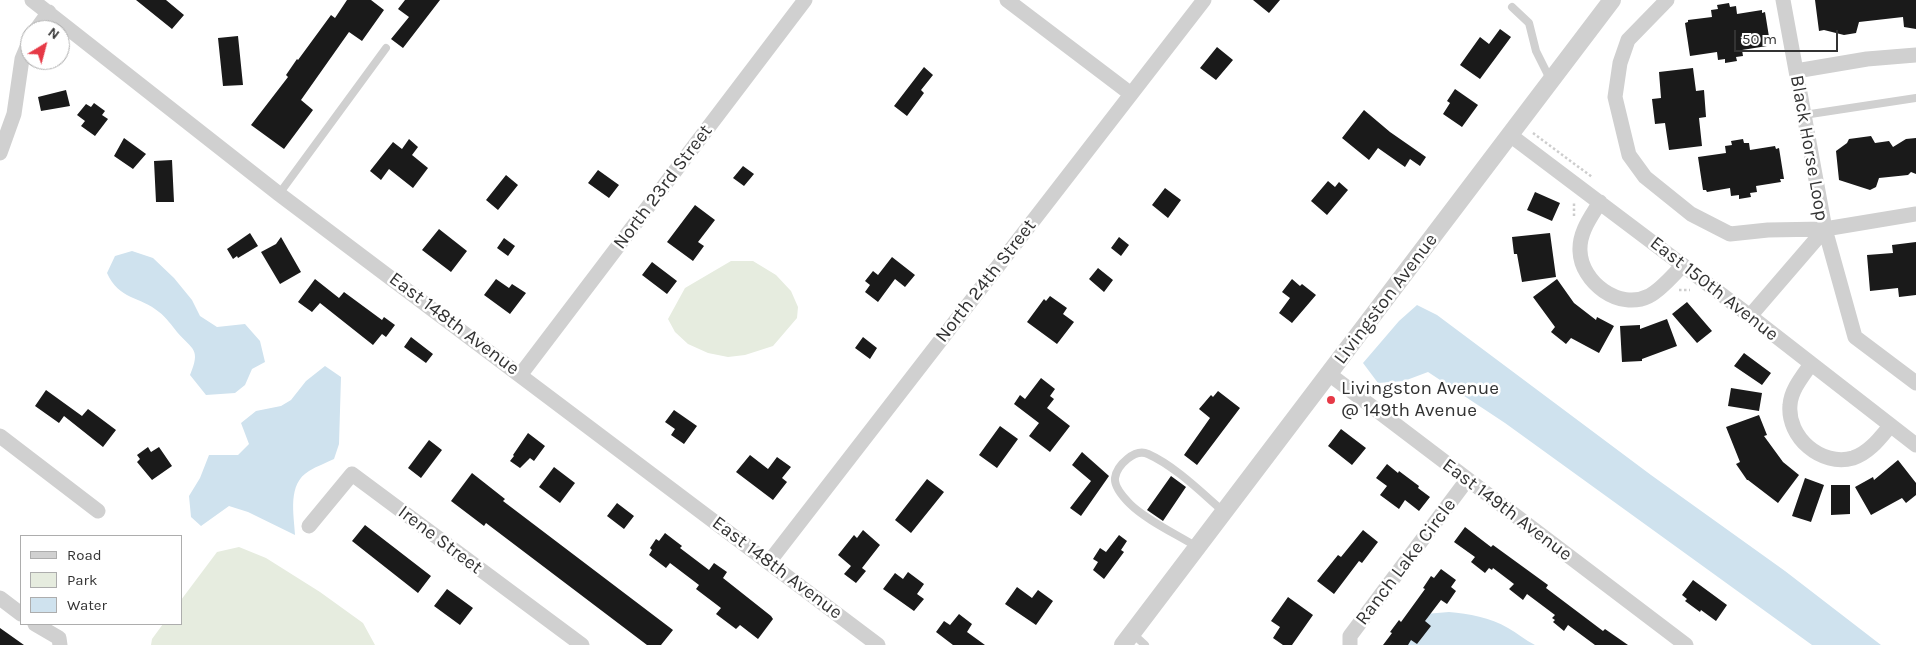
<!DOCTYPE html>
<html>
<head>
<meta charset="utf-8">
<style>
  body { margin:0 }
  #map { position:relative; width:1916px; height:645px; overflow:hidden; background:#fff; font-family:Karla,sans-serif }
  canvas { display:block }
  .legend { position:absolute; left:20px; top:535px; width:162px; height:90px; box-sizing:border-box; background:#fff; border:1px solid #adadad; margin:0; padding:6px 9px; list-style:none; font-size:15px; color:#333 }
  .legend li { display:flex; align-items:center; gap:10px; height:25px }
  .legend b { width:25px; border:1px solid #adadad }
  .north { position:absolute; left:20px; top:20px; width:50px; height:50px; box-sizing:border-box; background:#fff; border:1px solid #adadad; border-radius:50%; rotate:37deg; font-size:14px; font-weight:700; line-height:20px; text-align:center; color:#333 }
  .north::after { content:''; display:block; margin:auto; width:18px; height:22px; background:#e63946; clip-path:polygon(50% 0,100% 100%,50% 72%,0 100%) }
  .scale { position:absolute; left:1734px; top:30px; width:104px; height:22px; box-sizing:border-box; border:2px solid #333; border-top:0; padding-left:6px; font-size:15px; line-height:18px; white-space:nowrap; color:#333; -webkit-text-stroke:4px #fff; paint-order:stroke }
</style>
</head>
<body>
<div id="map">
<canvas width="1916" height="645"></canvas>
<ul class="legend">
<li><b style="height:6px;background:#d0d0d0"></b>Road</li>
<li><b style="height:14px;background:#e6ecdf"></b>Park</li>
<li><b style="height:14px;background:#cfe2ee"></b>Water</li>
</ul>
<div class="north">N</div>
<div class="scale">50 m</div>
</div>
<script>
const c = document.querySelector('canvas').getContext('2d');
c.lineJoin = 'round';
function fill(path, color) { c.fillStyle = color; c.fill(path, 'evenodd'); }
function trace(path, color, width, dash) { c.strokeStyle = color; c.lineWidth = width; c.lineCap = dash ? 'butt' : 'round'; c.setLineDash(dash || []); c.stroke(path); }
function write(font, color, halo, rows, align = 'center') {
  c.font = font + ' Karla,sans-serif'; c.lineWidth = 5; c.setLineDash([]); c.textBaseline = 'middle'; c.strokeStyle = halo; c.fillStyle = color; for (const [text, x, y, turn = 0] of rows) {
    c.save(); c.translate(x, y); c.rotate((+turn || 0) * Math.PI / 180); c.textAlign = isNaN(turn) ? turn : align; if (halo) c.strokeText(text, 0, 0); c.fillText(text, 0, 0); c.restore();
  }
}
fill(new Path2D(`
  M731 261H753L776 275 791 291 798 307 797 318 773 346 745 355 728 357 708 353 688 344 675 332 668 319 685 288Z
  M239 547 266 558 320 592 363 623 375 645H151L152 639 163 624H181V600L217 552Z`), '#e6ecdf');
fill(new Path2D(`
  M132 251 153 258 174 278 192 300 200 316 217 327 245 324 260 341 265 362 252 369 245 385 235 393 206 395 190 375C201 349 193 350 177 332 172 326 166 317 159 312 140 296 119 300 107 273L115 256Z
  M1417 305 1437 315 1651 475 1785 571 1881 645H1812L1505 423 1428 372 1404 381 1378 383 1363 363 1399 321Z
  M325 366 341 377 339 444 334 459C326 463 317 466 309 471 287 484 294 514 295 535L248 512 229 506 201 526 191 517 189 496 200 478 209 455H238L249 444 241 423 256 411 281 406 291 400 306 381Z
  M1449 612C1469 614 1490 617 1508 628 1517 633 1525 640 1535 645H1404L1425 614Z`), '#cfe2ee');
fill(new Path2D(`
  M136 0H166L184 15 172 29Z
  M347 0H371L384 10 362 41 349 32 301 100 313 110 284 149 251 125 288 77 286 75 297 59 298 60 331 15 335 18Z
  M405 0H440L403 48 391 39 409 17 398 9Z
  M1253 0H1280L1269 13Z
  M1815 0H1916V29L1904 27 1903 17 1859 22 1856 33 1844 35 1824 30 1819 31Z
  M1729 3 1730 7 1736 6 1737 14 1762 10V13L1765 12 1770 43H1766L1767 46 1742 50 1743 56 1736 57 1737 61 1725 63V59L1718 60 1717 52 1690 56 1685 23 1688 22V20L1712 17 1711 10 1718 9 1717 5Z
  M1500 29 1511 37 1480 79 1460 65 1480 37 1489 44Z
  M238 36 243 85 223 86 218 38Z
  M1217 47 1233 60 1216 80 1200 68Z
  M924 67 933 75 921 90 924 93 907 116 894 106Z
  M1693 68 1696 91 1704 90 1706 117 1699 118 1702 146 1669 150 1665 123 1655 124 1652 99 1661 98 1659 72Z
  M1455 89 1478 105 1462 127 1443 114 1450 103 1447 101Z
  M66 90 70 106 41 111 38 97Z
  M94 103 105 111 102 115 108 119 95 136 81 126 85 121 77 115 86 104 91 107Z
  M1364 110 1390 132 1426 157 1420 166 1410 159 1405 167 1378 148 1369 160 1342 138Z
  M1871 136 1875 143 1889 141 1893 147 1906 139 1916 138V174L1911 172 1908 175 1879 178 1876 187 1870 190 1839 180 1836 151 1847 143 1849 139Z
  M124 138 146 154 133 169 114 156Z
  M409 139 418 147 412 155 428 168 413 188 389 169 381 180 370 171 393 142 402 149Z
  M1743 139 1744 143H1749L1750 150 1775 146 1776 149 1779 148 1784 179H1780L1781 182 1756 186 1757 192 1750 193 1751 197 1739 199V195L1731 196 1730 188 1707 192 1706 190H1703L1698 157 1726 153 1725 146 1732 145 1731 141Z
  M172 160 174 202H156L154 161Z
  M743 166 754 174 744 186 733 178Z
  M598 170 619 185 609 198 588 183Z
  M506 175 518 185 498 210 486 200Z
  M1328 181 1335 187 1339 182 1348 190 1327 215 1311 201Z
  M1165 188 1181 200 1168 218 1152 205Z
  M1535 192 1560 203 1552 221 1527 210Z
  M695 205 715 220 698 242 704 246 693 261 667 242Z
  M439 229 467 251 451 272 422 250Z
  M250 233 258 246 238 258 237 256 233 259 227 249Z
  M1550 233 1556 277 1522 282 1517 254H1514L1512 237Z
  M281 237 301 272 280 284 261 252 276 244Z
  M1119 237 1129 245 1121 256 1111 248Z
  M504 238 515 246 508 256 497 248Z
  M1916 242V295L1899 297 1898 288 1870 291 1867 255 1893 253 1892 245Z
  M892 257 915 275 905 287 895 279 878 302 865 292 870 285 865 281 873 271 878 275Z
  M652 262 677 281 667 294 642 275Z
  M1098 268 1113 280 1104 292 1089 279Z
  M315 279 339 298 344 292 382 320 384 317 395 325 386 337 382 334 373 345 320 303 312 312 298 302Z
  M496 279 509 288 512 284 526 293 510 314 484 295Z
  M1292 279 1300 286 1302 284 1316 295 1292 323 1279 313 1290 298 1282 292Z
  M1557 279 1574 303 1596 320 1597 317 1614 326 1599 353 1571 338 1566 344 1551 332 1555 327 1533 297Z
  M1050 296 1067 308 1063 314 1074 322 1057 344 1027 322 1044 299 1046 301Z
  M1687 302 1712 331 1697 343 1672 314Z
  M1667 319 1677 346 1642 359V361L1622 362 1620 326 1640 325V329Z
  M411 337 433 354 426 363 404 347Z
  M863 337 877 348 870 359 855 348Z
  M1744 353 1771 373 1762 385 1734 366Z
  M1041 378 1055 389 1050 396 1054 399 1047 408 1070 426 1050 452 1029 436 1039 423 1014 404 1020 395 1025 399Z
  M1731 388 1762 393 1759 411 1728 406Z
  M46 390 82 416 88 409 116 430 103 447 64 416 59 423 35 406Z
  M1218 391 1240 408 1197 465 1184 455 1210 418 1199 409 1211 395 1213 397Z
  M674 410 697 426 684 444 671 435 675 429 665 422Z
  M1759 415 1767 435 1764 436 1783 462 1799 475 1778 503 1748 480H1747L1736 464 1740 462 1726 427Z
  M1000 426 1018 439 997 468 979 455Z
  M1341 429 1366 448 1352 465 1328 446Z
  M528 433 545 446 534 461 530 458 520 468 510 461 514 456 513 455Z
  M429 440 442 450 421 478 408 468Z
  M148 447 151 452 159 447 172 466 152 480 137 462 140 459 137 455Z
  M1082 452 1109 476 1081 516 1070 508 1091 481 1072 465Z
  M750 455 768 469 777 457 791 467 782 478 787 482 773 500 736 472Z
  M1898 460 1916 483V495L1906 503 1902 498 1871 515 1855 487 1873 477 1874 480Z
  M1387 464 1398 473 1399 471 1419 486 1418 488 1430 497 1419 511 1405 500 1399 509 1380 495 1387 486 1376 478Z
  M554 467 575 483 560 503 539 487Z
  M472 473 505 499 503 501 673 630 661 645H647L486 523 484 526 451 501Z
  M1171 476 1186 487 1163 521 1147 510Z
  M1805 478 1824 485 1811 522 1792 516Z
  M927 479 944 492 911 533 895 520Z
  M1831 485H1850V514L1831 515Z
  M617 503 634 516 624 529 607 516Z
  M365 525 431 576 418 593 352 541Z
  M1465 527 1491 547 1493 545 1548 585 1546 588 1603 631 1605 629 1628 645H1595L1568 625 1564 631 1553 622 1555 620 1552 618 1555 615 1527 594 1523 600 1509 589 1514 584 1493 568 1492 570 1489 568 1485 573 1471 562 1475 557 1454 542Z
  M863 530 880 545 862 568 866 571 856 583 844 574 851 566 838 555 854 535 857 538Z
  M1363 530 1378 542 1362 563 1359 561 1334 594 1317 581 1338 555 1341 557Z
  M665 533 682 546 680 548 709 570 714 563 727 572 723 578 771 616 773 619 758 639 740 625 736 629 716 614 721 608 696 589 699 585 670 563 666 568 649 555 652 550 650 548 656 539 659 541Z
  M1119 535 1127 541 1121 550 1124 552 1104 579 1093 570 1098 562 1093 559 1100 548 1106 552Z
  M1441 569 1456 580 1451 587 1456 591 1447 604 1441 600 1425 621 1431 626 1417 644 1411 640 1408 645H1383L1392 633 1390 632 1399 620 1401 622 1425 589 1423 588 1431 576 1434 578Z
  M908 572 924 584 917 594 924 599 914 611 883 589 895 573 903 579Z
  M1693 580 1727 605 1716 621 1701 610 1700 612 1685 601 1687 599 1682 595Z
  M1017 587 1032 598 1038 590 1053 601 1036 625 1005 604Z
  M447 589 473 608 460 625 434 606Z
  M1288 597 1313 615 1292 645H1283L1273 638 1280 627 1271 621Z
  M959 614 972 624 967 632 985 645H953L936 632 944 621 950 625Z
  M0 628 24 645H0Z`), '#1a1a1a');
trace(new Path2D(`
  M1533 133 1592 177
  M1574 216V202
  M1679 290H1690`), '#cdcdcd', 2.5, [2.5, 2.5]);
trace(new Path2D(`
  M1512 7 1529 23 1536 51 1551 81
  M1804 115 1916 98
  M279 194 386 48
  M1197 547C1178 535 1146 520 1130 504 1124 498 1114 487 1115 478 1117 465 1135 448 1148 454 1175 466 1202 493 1224 512
  M1132 633 1145 645`), '#d0d0d0', 8);
trace(new Path2D(`
  M32 0 279 194 878 645
  M1007 0 1131 94
  M1667 0 1628 40 1620 63 1615 97 1629 155 1645 177 1691 214 1730 234 1768 230 1825 229
  M1783 0 1825 229 1855 337 1916 383
  M36 30 49 12
  M1796 71 1867 59 1916 55
  M1510 135 1750 316 1916 445
  M0 153 14 114 22 59 30 40
  M1600 202C1591 217 1579 232 1580 251 1581 282 1619 311 1649 296 1662 289 1673 275 1683 265
  M1750 316 1825 229 1916 214
  M1811 364C1802 377 1791 390 1790 405 1787 437 1821 467 1853 458 1869 453 1880 438 1890 426
  M521 374 805 0
  M1329 374 1686 645
  M0 436 98 511
  M309 526 352 474 582 645
  M769 562 1204 0
  M0 598 21 614
  M35 624 59 638 60 645
  M1350 645V636L1467 480`), '#d0d0d0', 15);
trace(new Path2D(`
  M1123 645 1612 0`), '#d0d0d0', 18);
for (const [x, y, r, color] of [
  [1331,400,5,"#e63946"]
]) { const dot = new Path2D(); dot.arc(x, y, r, 0, 2 * Math.PI); c.fillStyle = color; c.fill(dot); trace(dot, '#fff', 2); }
write('19px', '#333', '#fff', [
  ["Black Horse Loop",1809,148,80],
  ["North 23rd Street",663,187,-53],
  ["North 24th Street",986,281,-52],
  ["East 150th Avenue",1714,289,38],
  ["Livingston Avenue",1386,299,-53],
  ["East 148th Avenue",454,324,37],
  ["East 149th Avenue",1507,510,37],
  ["Irene Street",440,540,37],
  ["Ranch Lake Circle",1406,562,-53],
  ["East 148th Avenue",777,568,37]
]);
write('19px', '#333', '#fff', [
  ["Livingston Avenue",1341,389],
  ["@ 149th Avenue",1341,411]
], 'left');
</script>
</body>
</html>
